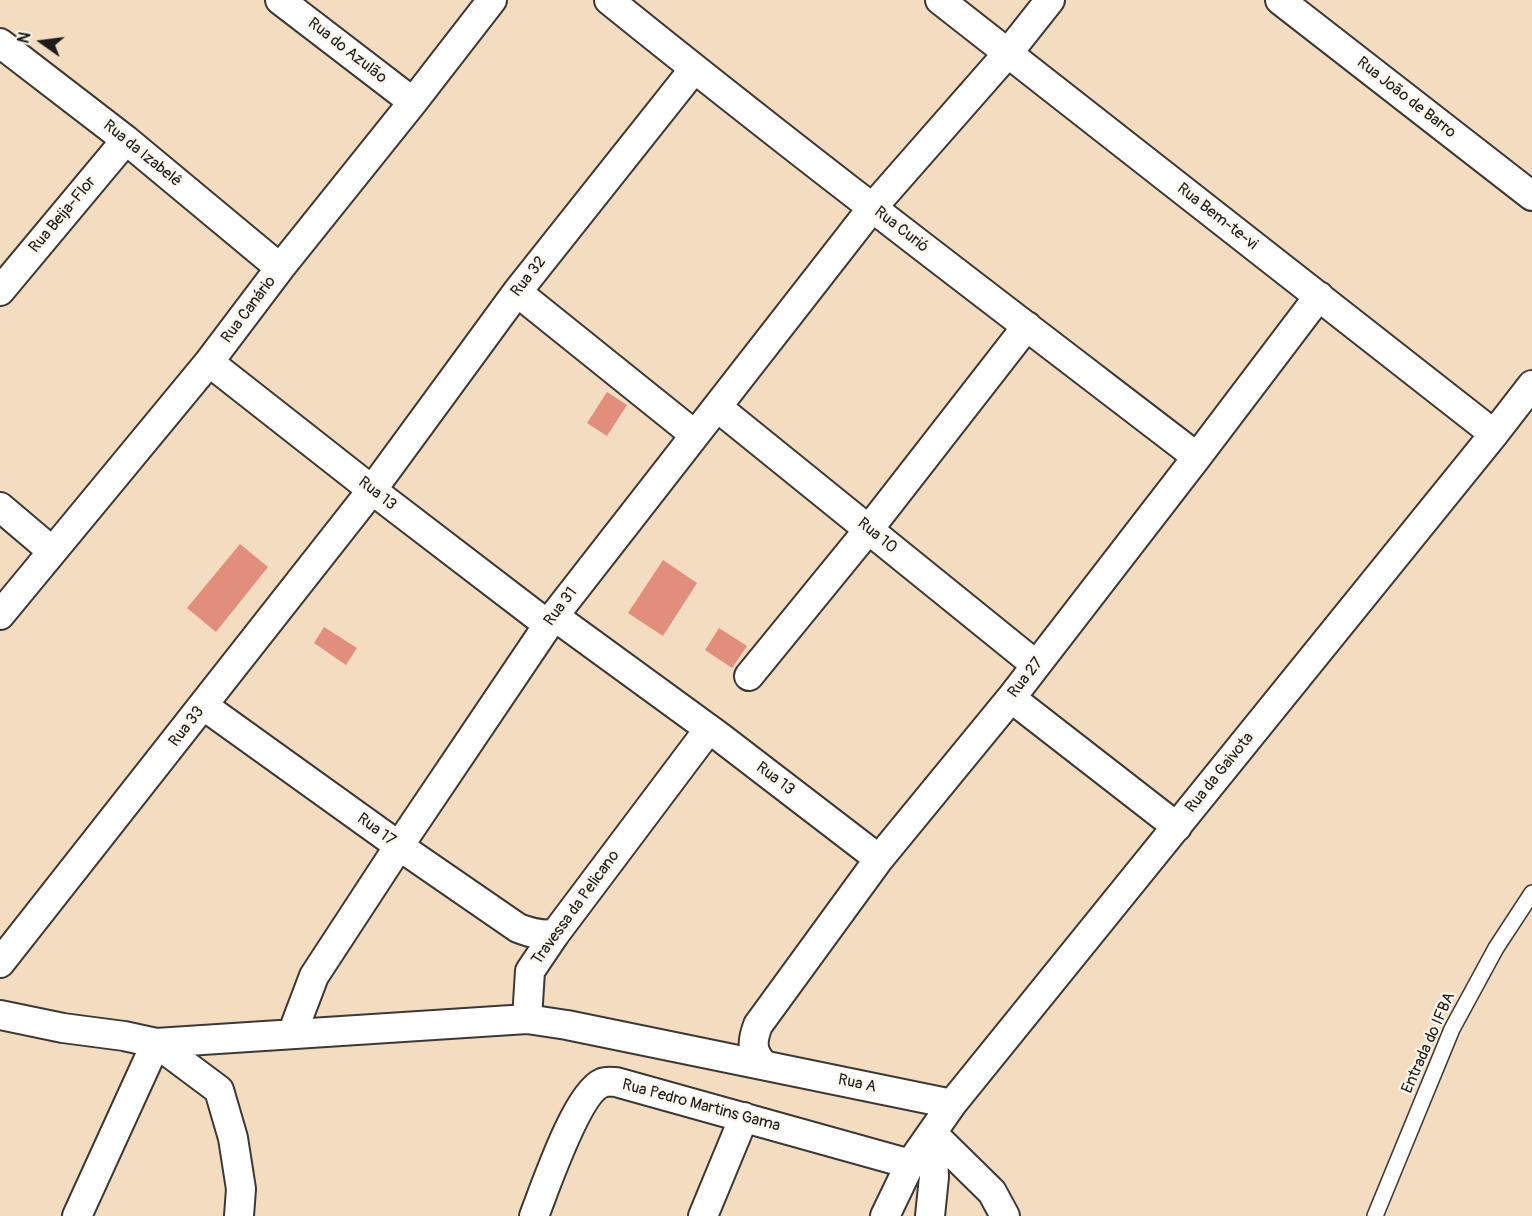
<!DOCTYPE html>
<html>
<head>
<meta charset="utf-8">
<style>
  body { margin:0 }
  #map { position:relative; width:1532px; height:1216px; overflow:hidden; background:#f4dcc1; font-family:Pangolin,sans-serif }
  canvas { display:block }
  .north { position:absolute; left:12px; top:12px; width:60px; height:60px; -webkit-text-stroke:4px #fbf7ec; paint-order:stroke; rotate:284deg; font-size:16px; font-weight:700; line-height:24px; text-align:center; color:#1c1c1c }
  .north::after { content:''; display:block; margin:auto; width:21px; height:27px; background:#1c1c1c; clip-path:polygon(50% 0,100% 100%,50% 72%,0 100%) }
</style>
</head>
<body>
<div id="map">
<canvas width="1532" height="1216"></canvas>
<div class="north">N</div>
</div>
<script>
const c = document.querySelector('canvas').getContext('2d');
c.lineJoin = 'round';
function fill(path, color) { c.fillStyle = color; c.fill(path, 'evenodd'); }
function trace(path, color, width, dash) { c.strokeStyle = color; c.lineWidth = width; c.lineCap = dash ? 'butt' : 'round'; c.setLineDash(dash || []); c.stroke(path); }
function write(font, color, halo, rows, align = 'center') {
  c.font = font + ' Pangolin,sans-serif'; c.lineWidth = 4.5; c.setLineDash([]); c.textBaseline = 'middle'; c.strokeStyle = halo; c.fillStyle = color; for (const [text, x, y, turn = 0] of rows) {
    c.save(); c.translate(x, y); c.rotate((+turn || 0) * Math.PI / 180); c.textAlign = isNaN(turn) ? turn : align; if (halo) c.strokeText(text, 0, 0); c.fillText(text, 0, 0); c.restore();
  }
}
fill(new Path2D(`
  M607 392 627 405 607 436 587 423Z
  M240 544 268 567 216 632 187 608Z
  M663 560 697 583 663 636 628 613Z
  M324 627 357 648 346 665 314 643Z
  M719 628 747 646 732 668 705 650Z`), '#e28e7d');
const service = new Path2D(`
  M1375 1216 1452 1029 1496 948 1532 893`);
const minor = new Path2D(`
  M280 0 413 102
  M609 0C802 156 1000 306 1197 457
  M940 0 1494 434
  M1280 0 1532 196
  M0 43 126 140 280 268
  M0 291 126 140
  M517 292 695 435
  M209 362 372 490 547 624
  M717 407 1036 665
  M0 507 52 551
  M0 615 209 362 280 268 413 102 492 0
  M554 616 720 737 879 859
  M749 676 869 529 1027 326
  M1011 698 1177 827
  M204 706 399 846 518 928C531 933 542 936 555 934
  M709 729 555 934 530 971 527 1019 567 1025 952 1104
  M0 963 372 490 517 292 694 69
  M0 1015 63 1028 124 1036 156 1043 219 1090 233 1138 241 1189 239 1216
  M292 1034 314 976 399 846 554 616 872 208 1008 53 1050 0
  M763 1064C751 1051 752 1041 758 1025L879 859 1011 698 1197 457 1319 296
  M932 1133 992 1192 1005 1216
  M77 1216 156 1043 527 1019
  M534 1216C545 1188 577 1093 602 1083 606 1081 612 1082 616 1082L910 1164
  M703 1216 744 1117
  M885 1216 910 1164 952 1104 1494 434 1532 385
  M930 1216 934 1177 932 1133`);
trace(service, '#3c3935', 18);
trace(minor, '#3c3935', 32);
trace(service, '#fff', 15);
trace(minor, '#fff', 28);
write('16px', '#1c1c1c', '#fbf7ec', [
  ["Rua do Azulão",347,51,38],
  ["Rua João de Barro",1406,98,38],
  ["Rua da Izabelê",142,154,39],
  ["Rua Beija-Flor",63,215,-50],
  ["Rua Bem-te-vi",1217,217,38],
  ["Rua Curió",901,230,38],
  ["Rua 32",529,277,-52],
  ["Rua Canário",249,310,-53],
  ["Rua 13",377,494,38],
  ["Rua 10",877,536,39],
  ["Rua 31",561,607,-53],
  ["Rua 27",1026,678,-52],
  ["Rua 33",187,727,-52],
  ["Rua da Gaivota",1220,773,-51],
  ["Rua 13",775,779,37],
  ["Rua 17",376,830,36],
  ["Travessa da Pelicano",576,908,-54],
  ["Entrada do IFBA",1429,1043,-66],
  ["Rua A",857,1084,12],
  ["Rua Pedro Martins Gama",701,1106,15]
]);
</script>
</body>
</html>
